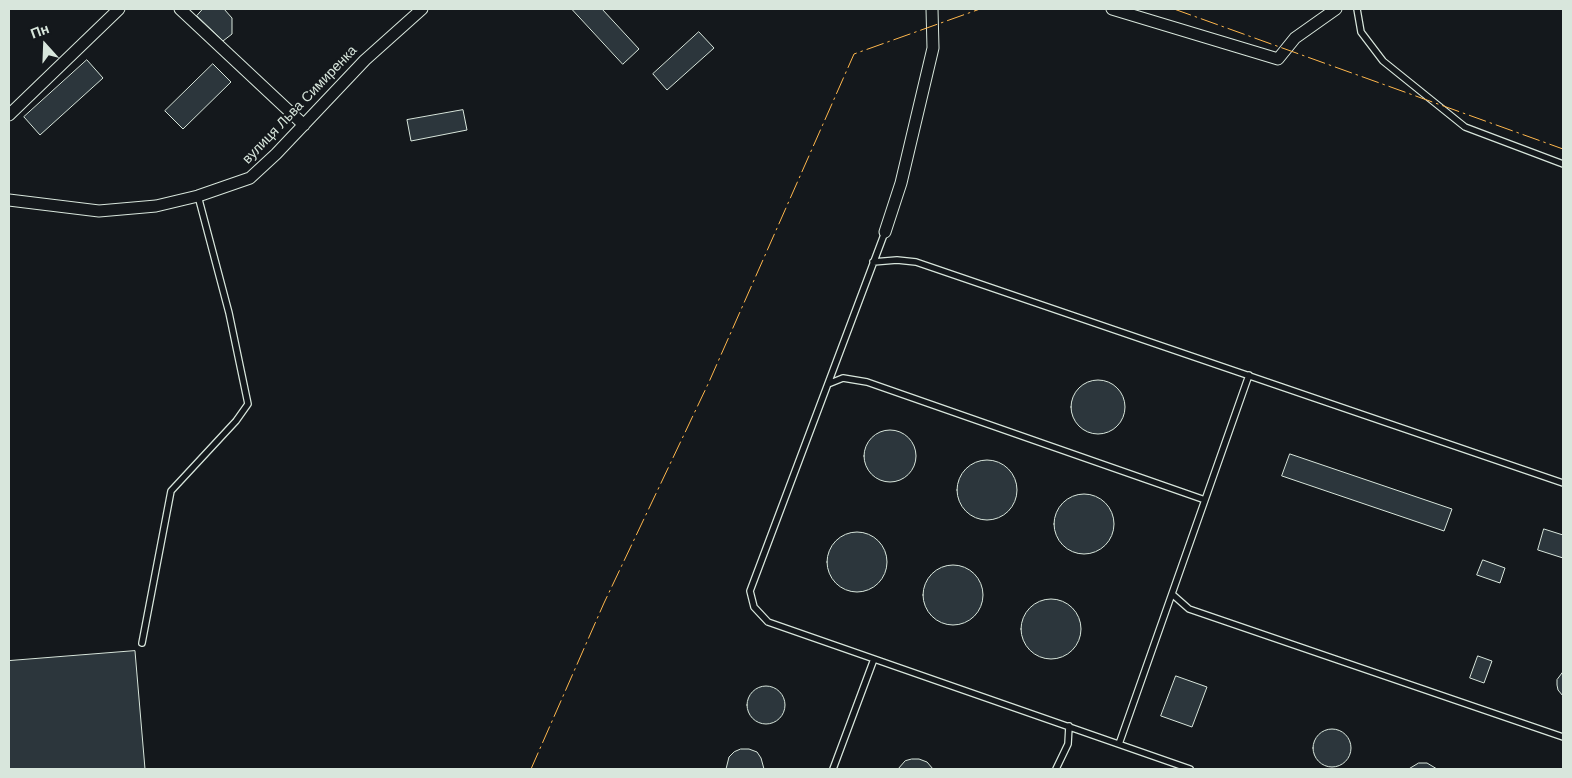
<!DOCTYPE html>
<html>
<head>
<meta charset="utf-8">
<style>
  body { margin:0 }
  #map { position:relative; width:1572px; height:778px; overflow:hidden; background:#14181c; font-family:Helvetica,sans-serif }
  canvas { display:block }
  .frame { position:absolute; inset:0; border:10px solid #d8e6dc; pointer-events:none }
  .north { position:absolute; left:20px; top:20px; width:50px; height:50px; -webkit-text-stroke:4px #14181c; paint-order:stroke; rotate:340deg; font-size:14px; font-weight:700; line-height:20px; text-align:center; color:#d8e6dc }
  .north::after { content:''; display:block; margin:auto; width:18px; height:22px; background:#d8e6dc; clip-path:polygon(50% 0,100% 100%,50% 72%,0 100%) }
</style>
</head>
<body>
<div id="map">
<canvas width="1572" height="778"></canvas>
<div class="frame"></div>
<div class="north">Пн</div>
</div>
<script>
const c = document.querySelector('canvas').getContext('2d');
c.lineJoin = 'round';
function fill(path, color) { c.fillStyle = color; c.fill(path, 'evenodd'); }
function trace(path, color, width, dash) { c.strokeStyle = color; c.lineWidth = width; c.lineCap = dash ? 'butt' : 'round'; c.setLineDash(dash || []); c.stroke(path); }
function write(font, color, halo, rows, align = 'center') {
  c.font = font + ' Helvetica,sans-serif'; c.lineWidth = 4; c.setLineDash([]); c.textBaseline = 'middle'; c.strokeStyle = halo; c.fillStyle = color; for (const [text, x, y, turn = 0] of rows) {
    c.save(); c.translate(x, y); c.rotate((+turn || 0) * Math.PI / 180); c.textAlign = isNaN(turn) ? turn : align; if (halo) c.strokeText(text, 0, 0); c.fillText(text, 0, 0); c.restore();
  }
}
const building = new Path2D(`
  M203 9H224L232 18V34L223 41 197 16Z
  M572 9H602L639 49 623 64Z
  M699 32 714 48 667 90 653 74Z
  M87 60 103 78 40 135 24 117Z
  M213 64 231 82 183 129 165 111Z
  M463 110 467 130 411 141 407 120Z
  M1071 407a27 27 0 1 1 54 0a27 27 0 1 1-54 0Z
  M864 456a26 26 0 1 1 52 0a26 26 0 1 1-52 0Z
  M1290 454 1452 509 1444 531 1282 476Z
  M957 490a30 30 0 1 1 60 0a30 30 0 1 1-60 0Z
  M1054 524a30 30 0 1 1 60 0a30 30 0 1 1-60 0Z
  M1544 529 1563 535V558L1538 550Z
  M827 562a30 30 0 1 1 60 0a30 30 0 1 1-60 0Z
  M1483 560 1505 568 1500 583 1477 575Z
  M923 595a30 30 0 1 1 60 0a30 30 0 1 1-60 0Z
  M1021 629a30 30 0 1 1 60 0a30 30 0 1 1-60 0Z
  M135 651 145 769H9V661Z
  M1478 656 1492 661 1484 683 1470 678Z
  M1563 672V696L1558 690 1557 685V680Z
  M1176 676 1207 687 1192 727 1161 716Z
  M747 705a19 19 0 1 1 38 0a19 19 0 1 1-38 0Z
  M1313 748a19 19 0 1 1 38 0a19 19 0 1 1-38 0Z
  M741 749H749L757 752 761 758 764 769H726L729 757 734 752Z
  M912 759H919L927 762 933 769H898L905 761Z
  M1419 763H1427L1437 769H1409Z`);
fill(building, '#2c363c');
trace(building, '#d8e6dc', 1);
const service = new Path2D(`
  M1357 9 1361 32 1383 61 1465 127 1563 164
  M885 232 750 591 754 607 768 622 1190 769
  M873 262 897 260 916 262 1563 483
  M828 384 843 378 867 382 1205 500
  M1172 594 1189 609 1563 737
  M142 643 171 491 236 421 248 404 229 313 198 196
  M1119 744 1249 375
  M833 769 874 659
  M1056 769 1068 744 1069 726`);
const minor = new Path2D(`
  M180 9 304 125
  M1112 9 1278 59 1295 38 1336 9
  M9 115 119 9
  M9 200 99 211 156 206 198 196 250 178 276 154 365 60 422 9
  M885 232 901 183 933 48 932 9`);
trace(service, '#d8e6dc', 8);
trace(minor, '#d8e6dc', 13);
trace(service, '#14181c', 5.5);
trace(minor, '#14181c', 11);
trace(new Path2D(`
  M1174 9 1563 149
  M531 769 604 603 709 382 854 54 980 9`), '#ffb74d', 1, [18, 4, 2.5, 4]);
write('14px', '#d8e6dc', '#14181c', [
  ["вулиця Льва Симиренка",300,105,-46]
]);
</script>
</body>
</html>
